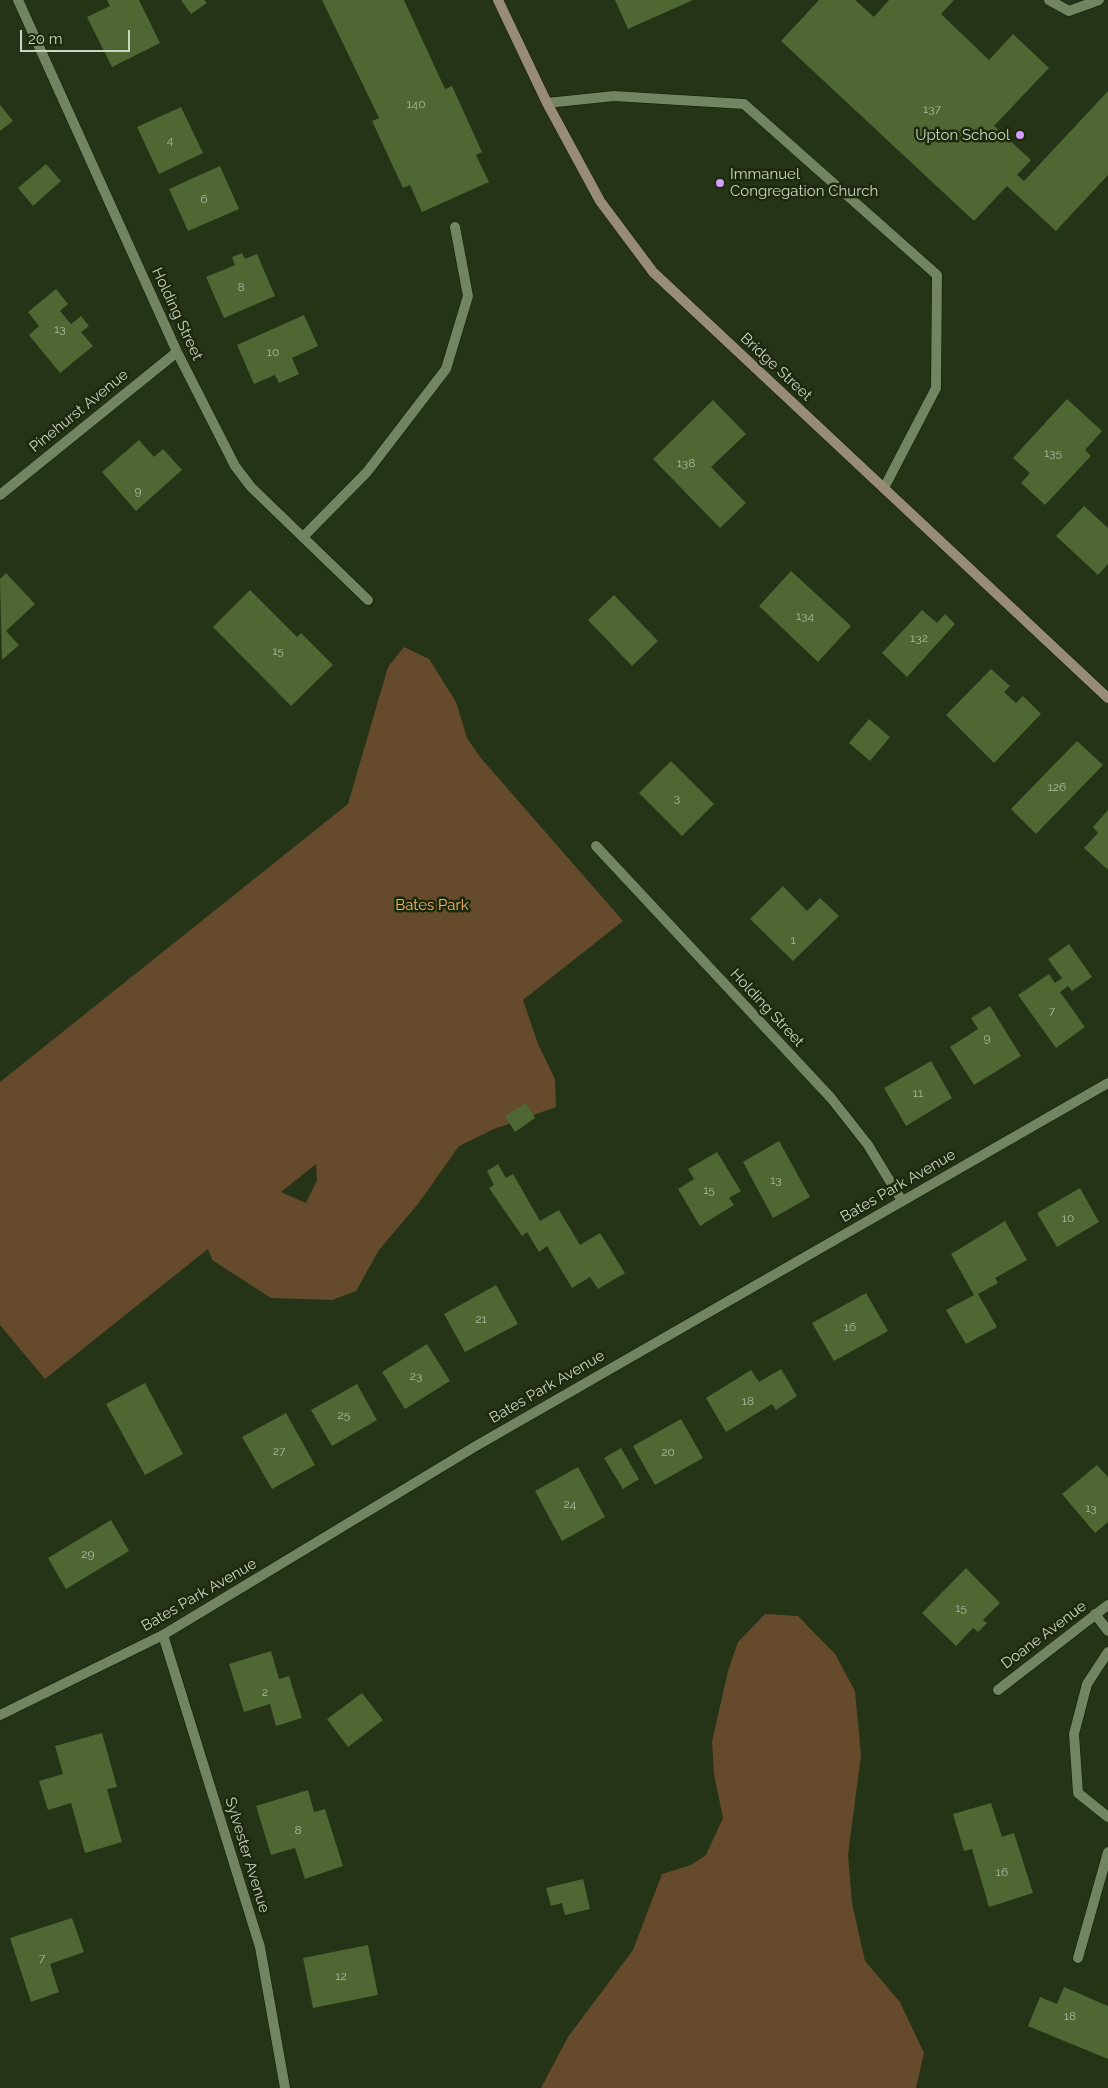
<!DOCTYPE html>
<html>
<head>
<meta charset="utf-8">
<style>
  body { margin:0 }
  #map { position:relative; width:1108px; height:2088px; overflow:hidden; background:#253316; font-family:Raleway,sans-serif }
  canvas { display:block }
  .scale { position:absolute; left:20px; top:30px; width:110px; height:22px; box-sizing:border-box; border:2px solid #ccd5c4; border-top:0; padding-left:6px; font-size:15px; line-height:18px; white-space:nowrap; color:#ccd5c4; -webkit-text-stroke:4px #1c290c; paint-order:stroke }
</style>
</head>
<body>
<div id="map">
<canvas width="1108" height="2088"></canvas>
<div class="scale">20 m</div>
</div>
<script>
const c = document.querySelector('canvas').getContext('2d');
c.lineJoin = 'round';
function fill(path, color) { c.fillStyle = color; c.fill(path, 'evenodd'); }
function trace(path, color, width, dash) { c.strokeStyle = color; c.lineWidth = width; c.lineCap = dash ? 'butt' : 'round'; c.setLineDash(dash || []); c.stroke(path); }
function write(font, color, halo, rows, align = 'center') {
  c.font = font + ' Raleway,sans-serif'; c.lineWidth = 5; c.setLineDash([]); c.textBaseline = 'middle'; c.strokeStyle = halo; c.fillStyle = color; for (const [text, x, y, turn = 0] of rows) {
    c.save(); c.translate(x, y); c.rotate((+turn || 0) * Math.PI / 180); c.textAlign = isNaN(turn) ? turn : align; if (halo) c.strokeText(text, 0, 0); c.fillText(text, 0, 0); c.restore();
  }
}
fill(new Path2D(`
  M404 647 429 659 456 702 467 738 480 757 623 921 523 1000 538 1044 555 1079 556 1107 494 1129 459 1146 418 1204 379 1250 356 1291 332 1300 271 1298 212 1260 208 1249 45 1379 0 1325V1082L348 804 388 667ZM316 1164 317 1180 306 1203 281 1192Z
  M765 1614 798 1616 835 1654 855 1691 861 1755 848 1855 852 1903 865 1961 900 2002 924 2053 916 2088H541L568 2037 633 1950 662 1874 691 1865 706 1855 723 1818 714 1774 712 1742 728 1671 738 1642Z`), '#654b2c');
fill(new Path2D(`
  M107 0H139L160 43 112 67 87 17 110 6Z
  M181 0H204L207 3 191 14Z
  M322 0H404L445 89 452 86 482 152 476 155 489 182 422 212 410 185 403 188 372 121 379 118Z
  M615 0H693L628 29Z
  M819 0H855L874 17 889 0H954L941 14 989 60 1013 34 1049 68 994 126 1031 160 1017 175 1024 181 1108 91V175L1056 231 1007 186 974 221 781 41Z
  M0 105 13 121 0 131Z
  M181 107 203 153 159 174 137 127Z
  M46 164 61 181 33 206 18 188Z
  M220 166 239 209 188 231 169 189Z
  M242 253 245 259 257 254 275 296 224 318 206 277 235 265 232 257Z
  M56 289 68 304 60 311 71 324 81 316 89 326 81 332 93 346 60 373 29 335 39 326 28 312Z
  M304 315 318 346 292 358 299 374 279 383 275 375 254 384 237 345Z
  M1067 399 1102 431 1085 450 1091 456 1045 505 1021 483 1030 473 1013 458Z
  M713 400 746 434 711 467 746 503 720 528 653 459Z
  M139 440 154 457 163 449 182 470 136 511 102 472Z
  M1084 506 1108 528V564L1098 575 1056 536Z
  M791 571 851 626 818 662 759 606Z
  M6 573 35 604 6 631 19 645 2 660 0 579Z
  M250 590 297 637 301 633 333 665 291 706 213 627Z
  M614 595 658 641 632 666 588 620Z
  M922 610 937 623 945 614 955 624 907 677 882 653Z
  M991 669 1010 686 1004 692 1016 703 1023 696 1041 714 994 763 946 715Z
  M869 719 890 737 870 761 849 743Z
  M1077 741 1103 765 1036 834 1011 809Z
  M671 761 714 804 682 836 639 793Z
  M1108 810V867L1107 869 1084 848 1098 833 1093 827Z
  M783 886 807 911 820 898 839 916 793 961 750 919Z
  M1069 944 1092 977 1072 991 1068 986 1060 992 1085 1027 1056 1048 1018 995 1049 974 1055 983 1062 978 1048 959Z
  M990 1006 1021 1056 974 1085 950 1047 978 1029 971 1018Z
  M931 1061 952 1098 906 1126 884 1088Z
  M526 1103 535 1118 515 1132 505 1116Z
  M779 1141 810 1197 773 1218 743 1162Z
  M717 1152 741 1191 729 1198 734 1205 700 1226 678 1189 694 1179 688 1169Z
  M498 1164 506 1178 513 1174 540 1221 559 1210 580 1245 600 1233 625 1273 598 1289 590 1277 572 1288 547 1246 539 1252 527 1232 522 1236 489 1188 494 1185 487 1171Z
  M1080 1188 1099 1222 1057 1247 1037 1213Z
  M1005 1221 1027 1260 995 1278 998 1283 978 1294 997 1327 966 1344 946 1310 974 1295 951 1254Z
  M496 1285 518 1324 465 1352 444 1314Z
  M866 1293 888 1331 834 1361 812 1323Z
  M427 1344 450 1381 405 1409 382 1372Z
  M781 1369 797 1396 776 1410 772 1404 726 1432 706 1398 751 1370 759 1382Z
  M145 1383 183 1454 145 1475 106 1404Z
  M357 1384 377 1420 332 1446 311 1410Z
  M286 1413 315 1465 272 1489 242 1437Z
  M681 1419 703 1458 655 1485 633 1446Z
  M621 1448 639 1479 623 1489 604 1458Z
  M1097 1465 1108 1477V1522L1095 1533 1062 1494Z
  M578 1467 605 1517 562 1541 535 1491Z
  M111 1520 129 1551 66 1589 48 1558Z
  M966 1568 1000 1603 983 1620 987 1623 978 1632 973 1628 956 1646 922 1613Z
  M271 1651 279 1679 289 1676 302 1718 276 1726 270 1704 244 1712 229 1664Z
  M362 1693 383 1720 348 1747 327 1719Z
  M102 1733 117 1787 107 1789 122 1842 85 1853 71 1803 48 1810 39 1781 63 1774 55 1746Z
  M308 1790 314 1812 325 1809 343 1866 305 1879 295 1848 271 1855 256 1806Z
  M991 1803 1002 1837 1014 1833 1033 1893 989 1907 972 1849 964 1851 953 1814Z
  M583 1879 590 1909 565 1915 562 1903 551 1906 546 1888Z
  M72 1918 84 1952 50 1964 59 1992 31 2002 10 1938Z
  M368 1945 378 1995 313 2008 303 1958Z
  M1064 1987 1108 2006V2059L1028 2026 1040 1997 1057 2004Z`), '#4e6733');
const service = new Path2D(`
  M1049 0 1069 11 1099 0
  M547 103 614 96 744 104 937 275 936 388 884 488
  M303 537 367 472 446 369 468 296 455 227
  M1095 1614 1108 1631
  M1108 1652 1087 1684 1074 1734 1078 1793 1108 1817
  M1078 1958 1108 1852`);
const minor = new Path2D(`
  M18 0 177 352 235 466 251 487 368 600
  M0 495 177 352
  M596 846 831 1098 868 1145 902 1201
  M163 1635 260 1947 285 2088
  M998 1690 1108 1605
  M0 1715 163 1635 476 1446 1108 1083`);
const secondary = new Path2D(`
  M498 0 547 103 600 201 653 272 1108 698`);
trace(service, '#0e1b01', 11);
trace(minor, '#0e1b01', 11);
trace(secondary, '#0e1b01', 11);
trace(service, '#738463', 10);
trace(minor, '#738463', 10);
trace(secondary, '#988b78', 10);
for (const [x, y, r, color] of [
  [1020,135,5,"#d49cfc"],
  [720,183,5,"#d49cfc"]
]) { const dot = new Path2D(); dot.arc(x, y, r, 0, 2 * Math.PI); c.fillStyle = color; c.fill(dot); trace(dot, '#1c290c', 2); }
write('12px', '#acbaa0', null, [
  ["140",416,104],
  ["137",932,109],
  ["4",170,140],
  ["6",204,199],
  ["8",241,287],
  ["13",60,329],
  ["10",273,352],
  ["135",1053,453],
  ["138",686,463],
  ["9",138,491],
  ["134",805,616],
  ["132",919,638],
  ["15",278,651],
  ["126",1057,787],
  ["3",677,798],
  ["1",793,940],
  ["7",1052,1011],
  ["9",987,1038],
  ["11",918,1093],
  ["13",776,1180],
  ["15",709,1190],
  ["10",1068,1218],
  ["21",481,1319],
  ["16",850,1327],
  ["23",416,1376],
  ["18",748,1401],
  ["25",344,1415],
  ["27",279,1451],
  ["20",668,1452],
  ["24",570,1504],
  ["13",1091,1508],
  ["29",88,1554],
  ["15",961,1608],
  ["2",265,1692],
  ["8",298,1830],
  ["16",1002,1872],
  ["7",42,1958],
  ["12",341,1976],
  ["18",1070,2016]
]);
write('15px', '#ccd5c4', '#1c290c', [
  ["Upton School",1010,135],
  ["Immanuel",730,174,"left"],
  ["Congregation Church",730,191,"left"]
], 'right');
write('15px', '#ccd5c4', '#1c290c', [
  ["Holding Street",177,314,65],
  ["Bridge Street",776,367,43],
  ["Pinehurst Avenue",79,411,-39],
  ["Holding Street",767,1008,47],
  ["Bates Park Avenue",898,1186,-30],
  ["Bates Park Avenue",547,1387,-30],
  ["Bates Park Avenue",199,1595,-30],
  ["Doane Avenue",1044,1635,-37],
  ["Sylvester Avenue",247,1855,73]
]);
write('15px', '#f1b56e', '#1c290c', [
  ["Bates Park",432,905]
]);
</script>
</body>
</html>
